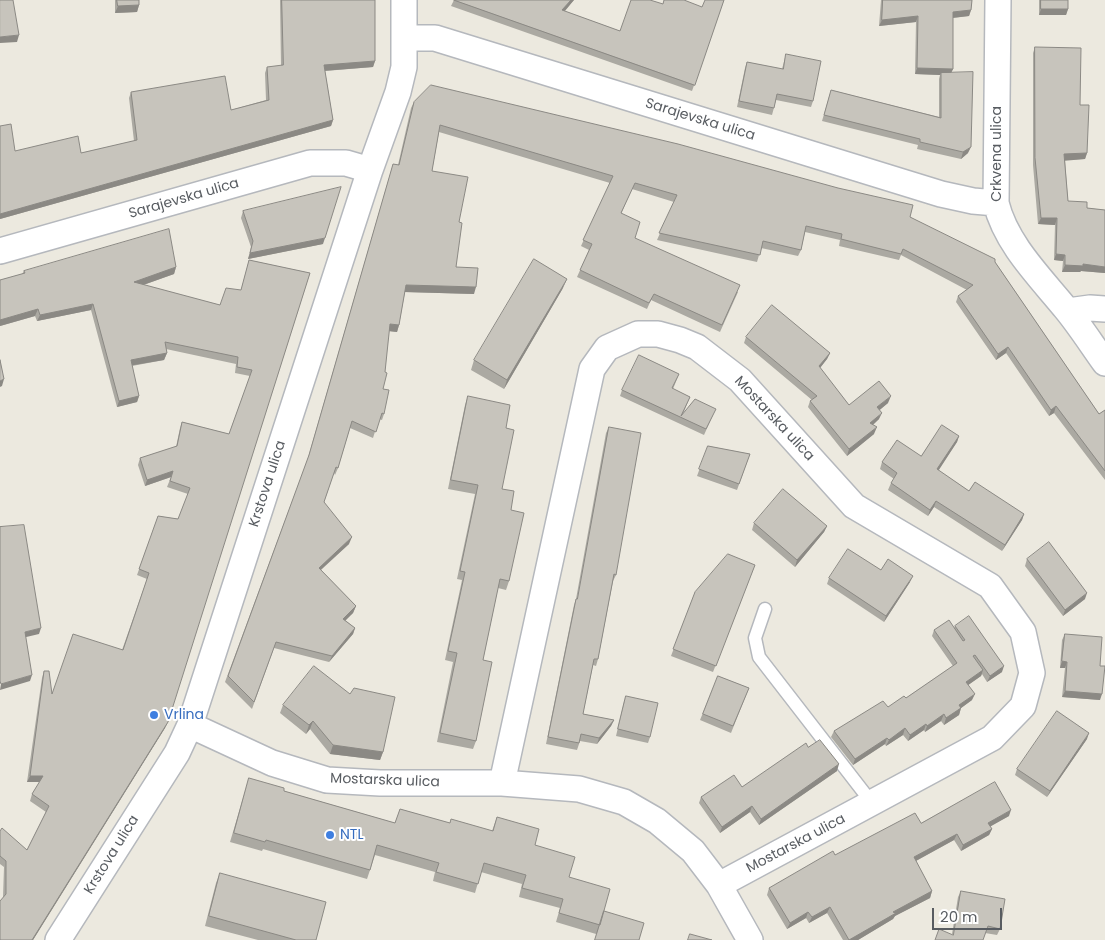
<!DOCTYPE html>
<html>
<head>
<meta charset="utf-8">
<style>
  body { margin:0 }
  #map { position:relative; width:1105px; height:940px; overflow:hidden; background:#ece9df; font-family:Poppins,sans-serif }
  canvas { display:block }
  .scale { position:absolute; left:932px; top:908px; width:70px; height:22px; box-sizing:border-box; border:2px solid #585c61; border-top:0; padding-left:6px; font-size:15px; line-height:18px; white-space:nowrap; color:#585c61; -webkit-text-stroke:4px #fff; paint-order:stroke }
</style>
</head>
<body>
<div id="map">
<canvas width="1105" height="940"></canvas>
<div class="scale">20 m</div>
</div>
<script>
const c = document.querySelector('canvas').getContext('2d');
c.lineJoin = 'round';
function trace(path, color, width, dash) { c.strokeStyle = color; c.lineWidth = width; c.lineCap = dash ? 'butt' : 'round'; c.setLineDash(dash || []); c.stroke(path); }
function fill(path, color) { c.fillStyle = color; c.fill(path, 'evenodd'); }
function write(font, color, halo, rows, align = 'center') {
  c.font = font + ' Poppins,sans-serif'; c.lineWidth = 4; c.setLineDash([]); c.textBaseline = 'middle'; c.strokeStyle = halo; c.fillStyle = color; for (const [text, x, y, turn = 0] of rows) {
    c.save(); c.translate(x, y); c.rotate((+turn || 0) * Math.PI / 180); c.textAlign = isNaN(turn) ? turn : align; if (halo) c.strokeText(text, 0, 0); c.fillText(text, 0, 0); c.restore();
  }
}
const lane = new Path2D(`
  M765 609 755 638 759 657 872 803`);
const street = new Path2D(`
  M998 0 996 203C1006 244 1040 277 1066 309 1080 326 1092 345 1105 363
  M405 38H435L941 194 973 201 996 203
  M0 251 310 163H346L370 170
  M1068 311 1090 308 1105 309
  M190 725 272 763 327 780 380 783H502L579 789 624 802 657 821 693 851 719 885 750 940
  M502 783 592 369 607 348 638 334H658L680 340 697 347 740 380 854 506 990 586 1023 632 1032 673 1023 706 992 738 719 885
  M58 940 177 753 190 725 370 170 398 92 404 67V0`);
trace(lane, '#b5b8bd', 15);
trace(street, '#b5b8bd', 28);
trace(lane, '#fff', 12);
trace(street, '#fff', 25);
fill(new Path2D(`
  M115 0H139V5L137 12 115 13Z
  M280 0H375V61L373 67 325 71 333 120 331 126 0 219 15 151 81 153 134 141 129 98 131 92 231 110 266 100 265 73 267 67 281 66Z
  M454 0H574L564 11 620 31 663 4 702 7 724 0 692 91 451 6Z
  M881 0H972L971 10 969 16 953 18V69L951 73 968 153 961 159 917 149 918 145 822 121 831 90 939 117V79L940 75 915 74 916 22 879 26Z
  M1039 0H1068V9L1066 15H1039Z
  M1035 47 1080 105 1087 153 1085 159 1065 160 1068 201 1087 208 1105 210V273L1081 271 1080 272H1062L1063 261 1054 260 1055 225 1038 224 1033 165V53Z
  M786 54 813 101 811 107 776 100 772 115 737 107 745 68 747 62 782 69Z
  M414 102 910 217 995 262 1099 414 1105 410V480L1054 413 1049 416 1006 353 996 360 956 302 958 296 967 290 901 255 899 260 839 246 840 240 805 232 801 250 798 256 761 248 757 262 657 240 674 202 632 189 621 214 635 238 738 292 720 332 651 300 647 309 577 277 589 250 581 246 610 183 439 132 432 171 459 222 456 267 474 294 405 292 399 325 397 332 389 331 383 389 384 414 382 420 379 419 373 438 350 428 338 468 335 475 334 473 324 502 349 544 321 570 356 606 353 613 345 620 355 628 353 634 329 662 274 648 252 709 225 682 307 461 391 171 393 164 398 165 411 108Z
  M243 211 323 244 248 259 251 247 241 218Z
  M249 260 310 273 165 728 33 940H0L3 897 4 867 0 864V831L27 850 46 812 30 801 32 794 40 782H27L42 678 44 671 52 694 122 650 147 579 137 575 158 516 178 519 188 494 167 487 171 477 145 486 138 465 140 458 176 447 180 428 182 422 229 434 250 376 235 373 236 364 166 349 167 353 164 360 132 366 139 396 137 402 117 407 91 310 37 321 35 316 0 326V280L22 274 24 271 176 267 174 274 143 285 220 305 241 290Z
  M563 288 504 389 471 370 474 360Z
  M746 337 830 353 827 359 820 368 849 405 888 403 879 410V419L873 425 874 434 847 456 808 407 810 401 812 400 744 343Z
  M679 374 673 389 690 397 683 414 713 415 704 435 620 396 622 390Z
  M468 396 506 428 502 489 511 510 509 581 506 590 498 588 483 660 476 741 473 749 437 742 453 662 445 660 462 580 457 579 475 494 448 489 465 405Z
  M609 427 616 575 613 581 598 659 596 666 593 665 583 714 614 720 611 726 597 744 580 741 577 750 546 744 574 605 576 599 606 433Z
  M959 436 957 442 938 470 969 491 1024 514 1022 520 1002 551 934 507 928 516 888 490 891 483 894 479 880 469 882 462 921 456Z
  M708 446 750 454 737 490 697 476Z
  M754 523 827 526 824 532 795 567 752 530Z
  M1027 559 1085 599 1063 616 1025 566Z
  M755 565 713 672 671 656 695 592Z
  M881 570 910 582 884 622 827 584 829 578Z
  M955 626 1002 672 987 682 982 674 981 676 968 685 972 700 961 708 959 715 944 725 941 721 925 732 924 730 908 741 903 735 886 746 885 744 853 765 831 737 834 731 888 707 906 698 953 666 932 636 934 630 954 628Z
  M1065 634 1100 666V700L1062 697 1065 668H1060L1062 640Z
  M718 676 749 688 731 733 700 720Z
  M626 696 650 737 648 743 616 736 624 702Z
  M283 705 383 752 380 760 330 754 310 729 306 734 280 713Z
  M1087 739 1047 797 1015 775 1017 769Z
  M808 747 837 771 759 825 750 812 720 833 699 803 701 797 742 787Z
  M249 778 284 791 395 823 400 809 449 823 492 831 497 817 535 845 569 877 604 911 639 940H595L597 933 596 934 556 922 560 908 519 897 522 884 481 872 475 893 433 881 435 872 375 855 367 879 263 849 262 851 230 842Z
  M1009 816 990 826 992 829 989 835 961 851 954 840 916 861 932 891 930 898 895 916 893 919 858 940H843L827 913 809 923 806 918 787 929 767 895 769 888 921 823Z
  M220 873 316 940H258L205 926 216 883Z
  M961 891 1000 929 997 935 985 933 952 934 958 897Z`), '#aba9a2');
fill(new Path2D(`
  M571 0H574L560 17 562 10Z
  M139 5 137 12 115 13 118 6Z
  M1041 9H1068L1066 15H1039Z
  M971 10 969 16 951 18 953 12Z
  M918 16 916 22 879 26 882 20Z
  M19 35 17 42 0 43V37Z
  M375 61 373 67 322 71 324 65Z
  M917 68 953 69 950 75 941 73 940 75 915 74Z
  M333 120 331 126 0 219V214Z
  M971 147 968 153 961 159 963 152Z
  M1087 153 1085 159 1062 161 1064 154Z
  M1041 218H1057L1055 225 1038 224Z
  M325 238 323 244 248 259 250 253Z
  M1056 254 1065 255 1063 261 1054 260Z
  M1083 264 1105 267V273L1081 271 1080 272H1062L1065 265Z
  M176 267 174 274 132 289 134 282Z
  M567 279 563 288 504 389 507 380Z
  M406 285 476 287 474 294 404 292Z
  M93 304 91 310 37 321 40 315Z
  M38 309 35 316 0 326V320Z
  M390 324 399 325 397 332 388 331Z
  M1008 347 1006 353 996 360 998 354Z
  M167 353 164 360 128 366 131 360Z
  M830 353 827 359 816 373 819 366Z
  M4 379 2 386 0 387V381Z
  M139 396 137 402 117 407 119 401Z
  M891 396 888 403 875 414 877 407Z
  M1056 406 1054 413 1049 416 1051 410Z
  M882 413 879 419 868 429 870 423Z
  M877 427 874 434 847 456 849 449Z
  M959 436 957 442 935 476 937 469Z
  M173 471 171 477 145 486 147 480Z
  M936 501 934 507 928 516 930 510Z
  M1024 514 1022 520 1002 551 1005 545Z
  M827 526 824 532 795 567 797 560Z
  M352 537 349 544 316 574 319 568Z
  M913 576 910 582 884 622 886 616Z
  M1087 593 1085 599 1063 616 1065 610Z
  M356 606 353 613 341 625 343 619Z
  M41 628 39 634 22 638 25 632Z
  M355 628 353 634 329 662 332 656Z
  M1062 661 1067 662 1065 668H1060Z
  M1004 666 1002 672 987 682 990 676Z
  M983 670 981 676 964 688 966 682Z
  M32 675 30 681 0 690 1 684Z
  M1065 691 1102 694 1100 700 1062 697Z
  M975 694 972 700 957 711 959 705Z
  M961 708 959 715 944 725 946 718Z
  M944 714 941 721 925 732 927 726Z
  M614 720 611 726 597 744 599 738Z
  M313 721 310 729 306 734 309 725Z
  M168 722 165 728 33 940H32Z
  M926 724 924 730 908 741 910 735Z
  M905 728 903 735 886 746 889 740Z
  M1089 733 1087 739 1047 797 1050 791Z
  M887 738 885 744 853 765 855 759Z
  M333 745 383 752 380 760 330 754Z
  M839 764 837 771 759 825 761 819Z
  M30 776H43L41 782H27Z
  M752 806 750 812 720 833 722 827Z
  M1011 810 1009 816 986 829 988 823Z
  M992 829 989 835 961 851 963 845Z
  M957 834 954 840 912 863 914 857Z
  M932 891 930 898 895 916 893 919 858 940H849L893 912Z
  M830 907 827 913 809 923 812 917Z
  M808 912 806 918 787 929 790 923Z`), '#8b8984');
const building = new Path2D(`
  M0 0H13L19 35 0 37Z
  M117 0H139V5L118 6Z
  M282 0H375V61L324 65 333 120 0 214V126L11 124 15 151 78 136 81 153 137 140 131 92 225 76 231 110 269 100 267 67 283 65Z
  M454 0H571L562 10 620 31 631 0H650L663 4 664 0H684L702 7 705 0H724L695 85Z
  M883 0H972L971 10 953 12V69L917 68 918 16 882 20Z
  M1041 0H1068V9H1041Z
  M1035 47 1081 48 1080 105H1089L1087 153 1064 154 1068 201 1087 202V208L1105 210V267L1083 264V266L1065 265V255L1056 254 1057 218H1041L1035 158Z
  M786 54 821 61 813 101 777 94 774 108 739 101 747 62 783 69Z
  M973 72 971 147 963 152 920 142V139L824 115 831 90 941 118V73Z
  M431 85 678 144 838 188 913 205 910 217 995 259V262L1099 414 1105 410V471L1056 406 1051 410 1008 347 998 354 958 296 973 285 903 249 901 254 841 239 842 234 806 226 801 250 763 241 760 255 659 233 677 195 635 183 621 213 640 222 635 238 740 285 722 325 654 294 649 303 580 270 592 244 583 240 613 176 440 125 432 171 468 177 459 222 462 223 456 267 478 268 476 287 406 285 399 325 390 324 385 372 387 373 383 389 389 390 384 414 382 413 376 432 352 421 338 468 336 467 324 502 352 537 319 568 356 606 343 619 355 628 332 656 276 642 254 702 228 676 309 455 393 164 399 165 414 102Z
  M341 187 325 238 250 253 253 241 243 211Z
  M169 229 176 267 134 282 220 305 226 288 241 290 249 260 310 273 168 722 32 940H0V901L6 894V861L0 856V831L2 828 27 850 49 806 32 794 43 776H30L44 671H49L52 694 73 634 123 650 149 573 139 569 158 516 178 519 190 488 170 481 173 471 147 480 140 458 177 446 182 422 229 434 252 370 237 367 238 357 165 342 167 353 131 360 139 396 119 401 93 304 40 315 38 309 0 320V280L25 273 24 271Z
  M534 259 567 279 507 380 474 360Z
  M772 305 830 353 819 366 849 405 879 381 891 396 877 407 882 413 870 423 877 427 849 449 810 401 817 396 746 337Z
  M639 355 679 374 672 388 690 397 681 416 695 399 716 409 706 429 622 390Z
  M0 360 4 379 0 381Z
  M468 396 510 405 506 428 514 430 502 489 514 491 511 510 524 513 509 581 500 579 483 660 492 662 476 741 440 733 457 653 448 651 465 572 460 571 478 485 451 480Z
  M942 425 959 436 937 469 969 491 975 482 1024 514 1005 545 936 501 930 510 891 483 897 473 882 462 897 440 921 456Z
  M609 427 641 433 616 575 614 574 598 659H594L583 714 614 720 599 738 581 734 579 743 548 737 576 599H577Z
  M708 446 750 454 739 484 699 469Z
  M783 489 827 526 797 560 754 523Z
  M24 525 41 628 25 632 32 675 1 684 0 681V527Z
  M1049 542 1087 593 1065 610 1027 559Z
  M848 549 881 570 888 559 913 576 886 616 829 578Z
  M728 554 755 565 716 666 673 649 695 592Z
  M969 616 1004 666 990 676 975 655 973 656 983 670 966 682 975 694 959 705 961 708 946 718 944 714 927 726 926 724 910 735 905 728 889 740 887 738 855 759 834 731 883 701 888 707 904 696 906 698 957 663 934 630 949 620 963 641 965 640 955 626Z
  M1065 634 1102 637 1100 666H1105L1102 694 1065 691 1067 662 1062 661Z
  M314 666 350 694 354 688 395 697 383 752 333 745 313 721 309 725 283 705Z
  M718 676 749 688 733 726 703 714Z
  M626 696 658 703 650 737 618 729Z
  M1057 711 1089 733 1050 791 1017 769Z
  M820 740 839 764 761 819 752 806 722 827 701 797 734 775 742 787 806 743 808 747Z
  M249 778 284 788V791L395 823 400 809 450 823 451 819 493 831 497 817 539 829 535 845 575 857 569 877 610 889 600 925 559 913 563 899 522 888 526 875 484 863 478 884 436 872 439 863 377 845 370 870 266 840 265 842 234 833Z
  M995 782 1011 810 988 823 992 829 963 845 957 834 914 857 932 891 893 912 896 913 849 940 830 907 812 917 808 912 790 923 769 888 833 851 835 855 915 813 921 823Z
  M220 873 326 902 316 940H296L209 916Z
  M961 891 1005 899 1000 929 988 926 983 940H935L939 929 953 935Z
  M604 911 644 923 639 940H595Z
  M690 934 712 940H688Z`);
fill(building, '#c7c4bc');
trace(building, '#8b8984', 1);
for (const [x, y, r, color] of [
  [154,715,5,"#3f7fe0"],
  [330,835,5,"#3f7fe0"]
]) { const dot = new Path2D(); dot.arc(x, y, r, 0, 2 * Math.PI); c.fillStyle = color; c.fill(dot); trace(dot, '#fff', 2); }
write('14px', '#585c61', '#fff', [
  ["Sarajevska ulica",700,120,17],
  ["Crkvena ulica",997,154,-90],
  ["Sarajevska ulica",184,199,-16],
  ["Mostarska ulica",774,419,47],
  ["Krstova ulica",268,484,-72],
  ["Mostarska ulica",385,781,2],
  ["Mostarska ulica",796,844,-28],
  ["Krstova ulica",112,855,-58]
]);
write('14px', '#366cbe', '#fff', [
  ["Vrlina",164,715],
  ["NTL",340,835]
], 'left');
</script>
</body>
</html>
